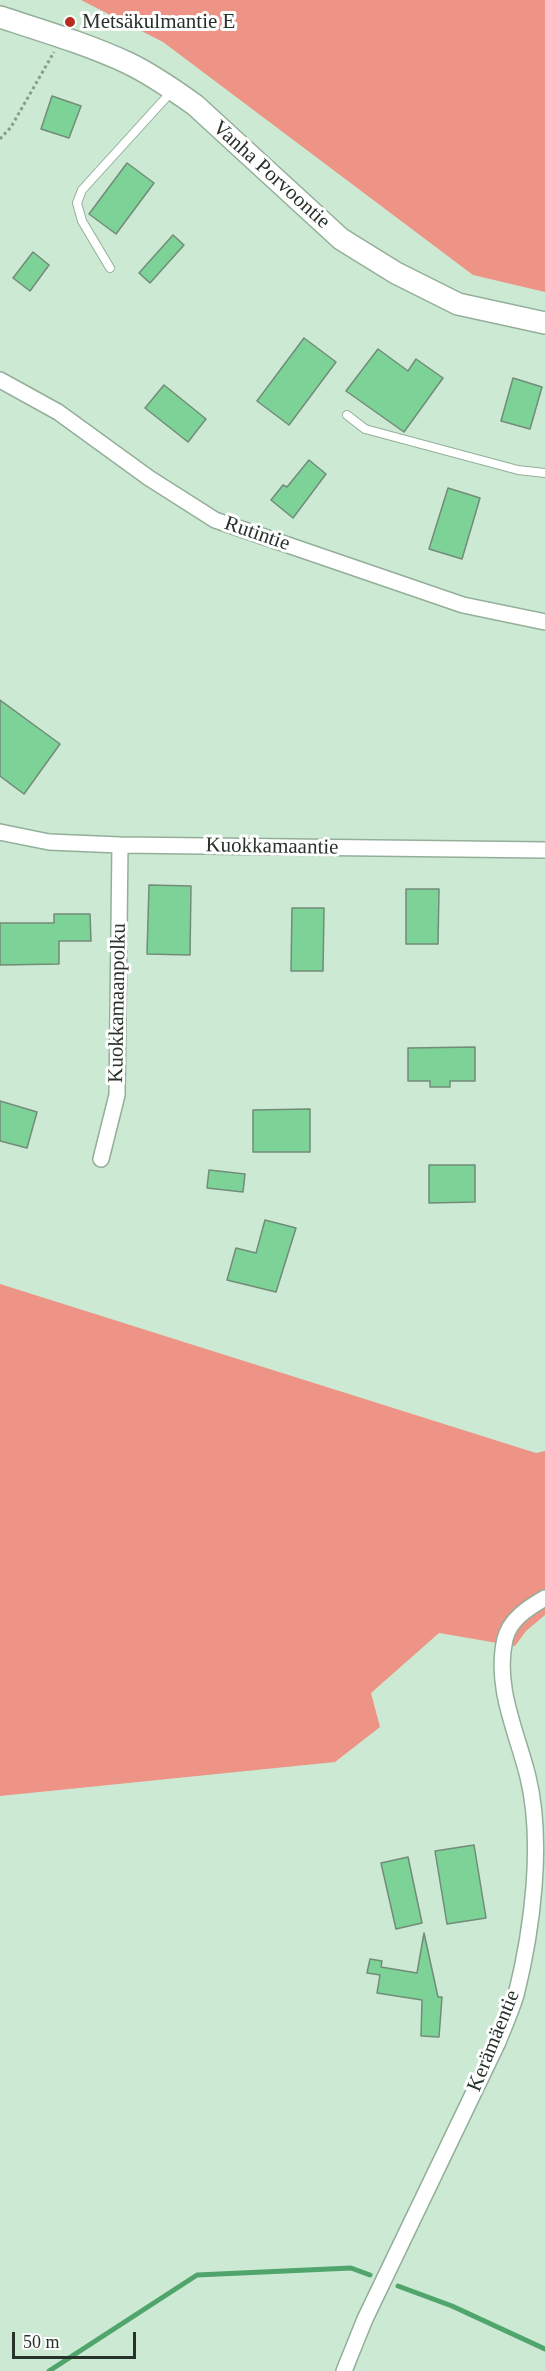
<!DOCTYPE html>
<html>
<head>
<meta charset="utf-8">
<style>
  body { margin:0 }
  #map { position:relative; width:545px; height:2371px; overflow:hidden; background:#cce9d3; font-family:Georgia,serif }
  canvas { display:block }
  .scale { position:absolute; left:12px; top:2332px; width:124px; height:27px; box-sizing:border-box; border:3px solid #27322a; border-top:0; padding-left:8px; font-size:18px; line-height:21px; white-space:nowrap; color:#27322a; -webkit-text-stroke:4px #fff; paint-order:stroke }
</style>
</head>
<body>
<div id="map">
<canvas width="545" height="2371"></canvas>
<div class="scale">50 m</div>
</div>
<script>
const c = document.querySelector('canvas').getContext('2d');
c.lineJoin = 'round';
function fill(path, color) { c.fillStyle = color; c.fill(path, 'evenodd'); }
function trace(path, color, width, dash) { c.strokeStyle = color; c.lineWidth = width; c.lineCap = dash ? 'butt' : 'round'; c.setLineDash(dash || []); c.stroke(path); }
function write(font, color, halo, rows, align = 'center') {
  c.font = font + ' Georgia,serif'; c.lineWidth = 6; c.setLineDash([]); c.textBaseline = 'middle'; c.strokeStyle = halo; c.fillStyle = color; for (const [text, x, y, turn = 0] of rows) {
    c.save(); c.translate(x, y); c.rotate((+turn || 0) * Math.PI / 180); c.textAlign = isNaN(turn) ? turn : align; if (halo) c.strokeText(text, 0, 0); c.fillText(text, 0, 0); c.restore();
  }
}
fill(new Path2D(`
  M81 0H545V292L473 275 163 42Z
  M0 1284 536 1453 545 1451V1615L526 1631 515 1646 439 1633 371 1693 380 1727 335 1762 0 1796Z`), '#ed9486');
trace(new Path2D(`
  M398 2286 452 2306 545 2349
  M49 2371 197 2275 351 2268 370 2275`), '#4fa56c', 5);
const building = new Path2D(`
  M52 96 81 106 69 138 41 129Z
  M127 163 154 183 116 234 89 214Z
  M173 235 184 245 150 283 139 273Z
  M33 252 49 265 30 291 13 278Z
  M304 338 336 362 289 425 257 401Z
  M378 349 408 371 416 359 443 378 404 432 346 391Z
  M513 378 542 387 530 429 501 421Z
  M164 385 206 419 188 442 145 408Z
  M309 460 326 474 293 518 271 500 283 485 287 487Z
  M448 488 480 498 462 559 429 549Z
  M0 700 60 744 24 794 0 776Z
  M149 885 191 886 190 955 147 954Z
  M406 889H439L438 944H406Z
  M292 908H324L323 971H291Z
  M54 914H90L91 941H59V964L0 965V923H54Z
  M475 1047V1081H450V1087H430V1081H408V1048Z
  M0 1101 37 1112 27 1148 0 1141Z
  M310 1109V1152H253V1110Z
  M429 1165H475V1202L429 1203Z
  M209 1170 245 1174 243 1192 207 1188Z
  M265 1220 296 1228 276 1292 227 1280 236 1248 256 1253Z
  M474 1845 486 1918 447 1924 435 1851Z
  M408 1857 422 1923 396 1929 381 1863Z
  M424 1933 438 1997H442L439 2037 421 2036 422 2000 377 1993 380 1975 367 1973 370 1959 382 1961 381 1967 417 1973Z`);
fill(building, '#7dd397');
trace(building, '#718c78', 1.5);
const service = new Path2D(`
  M110 268 82 221 77 203 82 190 172 91
  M347 415 365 429 518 470 545 473`);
const minor = new Path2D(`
  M0 380 58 412 149 478 215 520 463 605 545 622
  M0 832 49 842 120 845 545 850
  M101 1159 117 1095 120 845
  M344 2371 365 2319 498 2042C504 2027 511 2011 516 1995 532 1931 544 1843 528 1777 517 1732 494 1687 505 1639 510 1619 528 1608 545 1598`);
const secondary = new Path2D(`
  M0 17C43 31 87 44 128 63 151 74 174 90 195 105L341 239 396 273 458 304 545 323`);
trace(service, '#93af9a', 10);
trace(minor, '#93af9a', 18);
trace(secondary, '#93af9a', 24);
trace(new Path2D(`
  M0 139 11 127 54 52`), '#879c8c', 3, [3, 3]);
trace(service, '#fff', 8);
trace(minor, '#fff', 15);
trace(secondary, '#fff', 21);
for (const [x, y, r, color] of [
  [70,22,6,"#b82b1f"]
]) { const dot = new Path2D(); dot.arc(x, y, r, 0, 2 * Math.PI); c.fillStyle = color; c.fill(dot); trace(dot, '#fff', 2); }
write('21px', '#27322a', '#fff', [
  ["Metsäkulmantie E",82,22]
], 'left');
write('21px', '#27322a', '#fff', [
  ["Vanha Porvoontie",271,175,42],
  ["Rutintie",257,534,19],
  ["Kuokkamaantie",272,847,1],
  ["Kuokkamaanpolku",118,1003,-89],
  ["Kerämäentie",494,2041,-68]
]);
</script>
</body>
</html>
